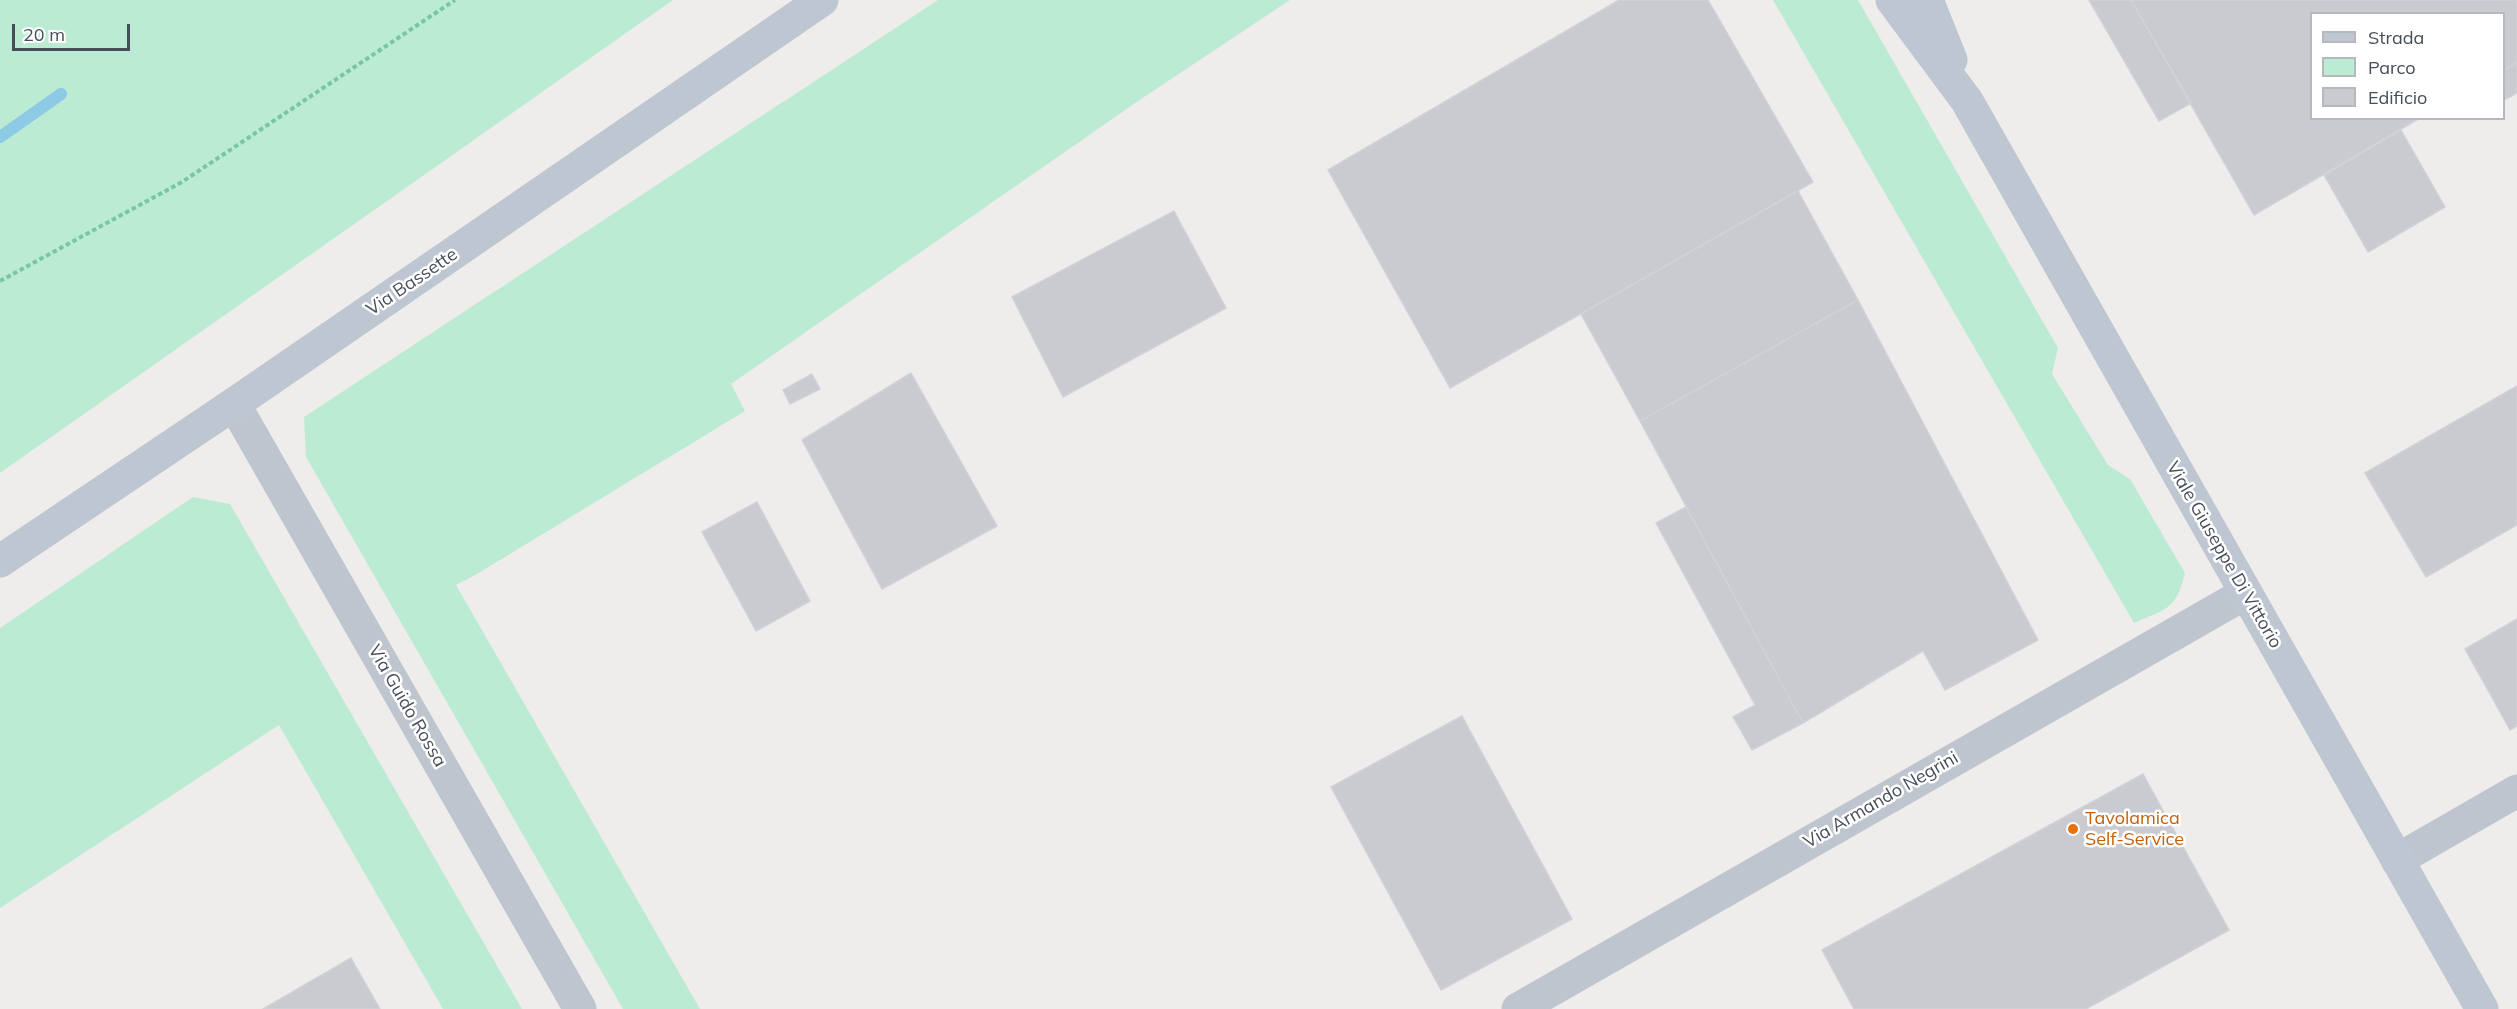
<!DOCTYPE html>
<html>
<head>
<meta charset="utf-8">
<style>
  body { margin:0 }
  #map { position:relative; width:2517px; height:1009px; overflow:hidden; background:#efecec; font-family:Mulish,sans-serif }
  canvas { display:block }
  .legend { position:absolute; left:2310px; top:12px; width:195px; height:108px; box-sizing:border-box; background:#fff; border:2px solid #b5b8bc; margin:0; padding:8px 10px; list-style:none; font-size:18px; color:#464e58 }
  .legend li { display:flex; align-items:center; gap:12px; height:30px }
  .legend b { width:30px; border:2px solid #b5b8bc }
  .scale { position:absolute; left:12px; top:24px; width:118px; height:27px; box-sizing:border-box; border:3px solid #464e58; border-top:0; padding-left:8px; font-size:18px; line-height:21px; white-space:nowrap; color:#464e58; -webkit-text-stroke:4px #fff; paint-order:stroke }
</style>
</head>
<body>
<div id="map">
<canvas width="2517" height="1009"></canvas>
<ul class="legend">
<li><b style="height:8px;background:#bec6d2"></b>Strada</li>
<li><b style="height:16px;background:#bcebd3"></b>Parco</li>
<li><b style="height:16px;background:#cacbd1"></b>Edificio</li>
</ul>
<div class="scale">20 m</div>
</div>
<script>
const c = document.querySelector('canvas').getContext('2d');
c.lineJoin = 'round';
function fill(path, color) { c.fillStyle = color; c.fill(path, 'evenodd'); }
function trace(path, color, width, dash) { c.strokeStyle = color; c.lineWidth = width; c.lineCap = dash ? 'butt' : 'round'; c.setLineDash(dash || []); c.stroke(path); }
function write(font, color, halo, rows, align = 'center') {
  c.font = font + ' Mulish,sans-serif'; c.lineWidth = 5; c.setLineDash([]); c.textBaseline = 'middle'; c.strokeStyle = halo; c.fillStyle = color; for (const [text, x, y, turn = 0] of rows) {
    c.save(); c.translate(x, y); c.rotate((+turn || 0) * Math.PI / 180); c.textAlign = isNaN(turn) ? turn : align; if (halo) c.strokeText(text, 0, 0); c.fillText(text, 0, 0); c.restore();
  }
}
fill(new Path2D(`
  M0 0H673L0 473Z
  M938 0H1290L1141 99 731 384 745 411 477 574 456 585 700 1009H623L306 457 304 417Z
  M1773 0H1858L2058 348 2052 374 2108 465 2130 479 2185 573C2176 610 2166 609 2134 623Z
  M193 497 230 504 522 1009H443L279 725 0 908V628Z`), '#bcebd3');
trace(new Path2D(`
  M0 137 61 94`), '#8ccae5', 12);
const building = new Path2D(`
  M1619 0H1708L1813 182 1450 388 1328 170Z
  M2089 0H2131L2191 103 2159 121Z
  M2131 0H2517V62L2504 70V14H2312V118H2420L2254 215Z
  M2517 62V93L2504 100V70Z
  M2401 130 2445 207 2368 252 2324 175Z
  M1798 191 1858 300 1640 421 1581 314Z
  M1174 211 1226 308 1063 397 1012 297Z
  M1858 300 2038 640 1945 690 1923 651 1803 723 1640 421Z
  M911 373 997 526 882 589 802 440Z
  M812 374 820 389 790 404 783 390Z
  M2517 386V525L2426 577 2365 473Z
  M757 502 810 601 756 631 702 532Z
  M1686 507 1803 723 1752 750 1733 717 1755 705 1656 523Z
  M2517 619V726L2510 730 2465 649Z
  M1462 716 1572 919 1441 990 1331 787Z
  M2143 774 2229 930 2086 1009H1854L1822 950Z
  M351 958 380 1009H263Z`);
fill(building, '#cacbd1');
trace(building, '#d1d2d8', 1.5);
trace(new Path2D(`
  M0 281 182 182 455 0`), '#77c6a7', 4, [4.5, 3]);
trace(new Path2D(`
  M234 404 580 1009
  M2397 860 2517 791
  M1518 1009 2246 593`), '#bec5ce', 33);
trace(new Path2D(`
  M1892 0 1967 101 2482 1009
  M1927 0 1951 60
  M0 561 234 404 822 0`), '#bec6d2', 33);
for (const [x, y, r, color] of [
  [2073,829,6,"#e8710a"]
]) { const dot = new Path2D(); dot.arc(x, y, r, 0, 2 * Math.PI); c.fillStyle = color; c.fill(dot); trace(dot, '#fff', 2); }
write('18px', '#464e58', '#fff', [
  ["Via Bassette",412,282,-34],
  ["Viale Giuseppe Di Vittorio",2224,555,60],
  ["Via Guido Rossa",407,706,60],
  ["Via Armando Negrini",1881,800,-30]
]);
write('18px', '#c56008', '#fff', [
  ["Tavolamica",2085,819],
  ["Self-Service",2085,840]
], 'left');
</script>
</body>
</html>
